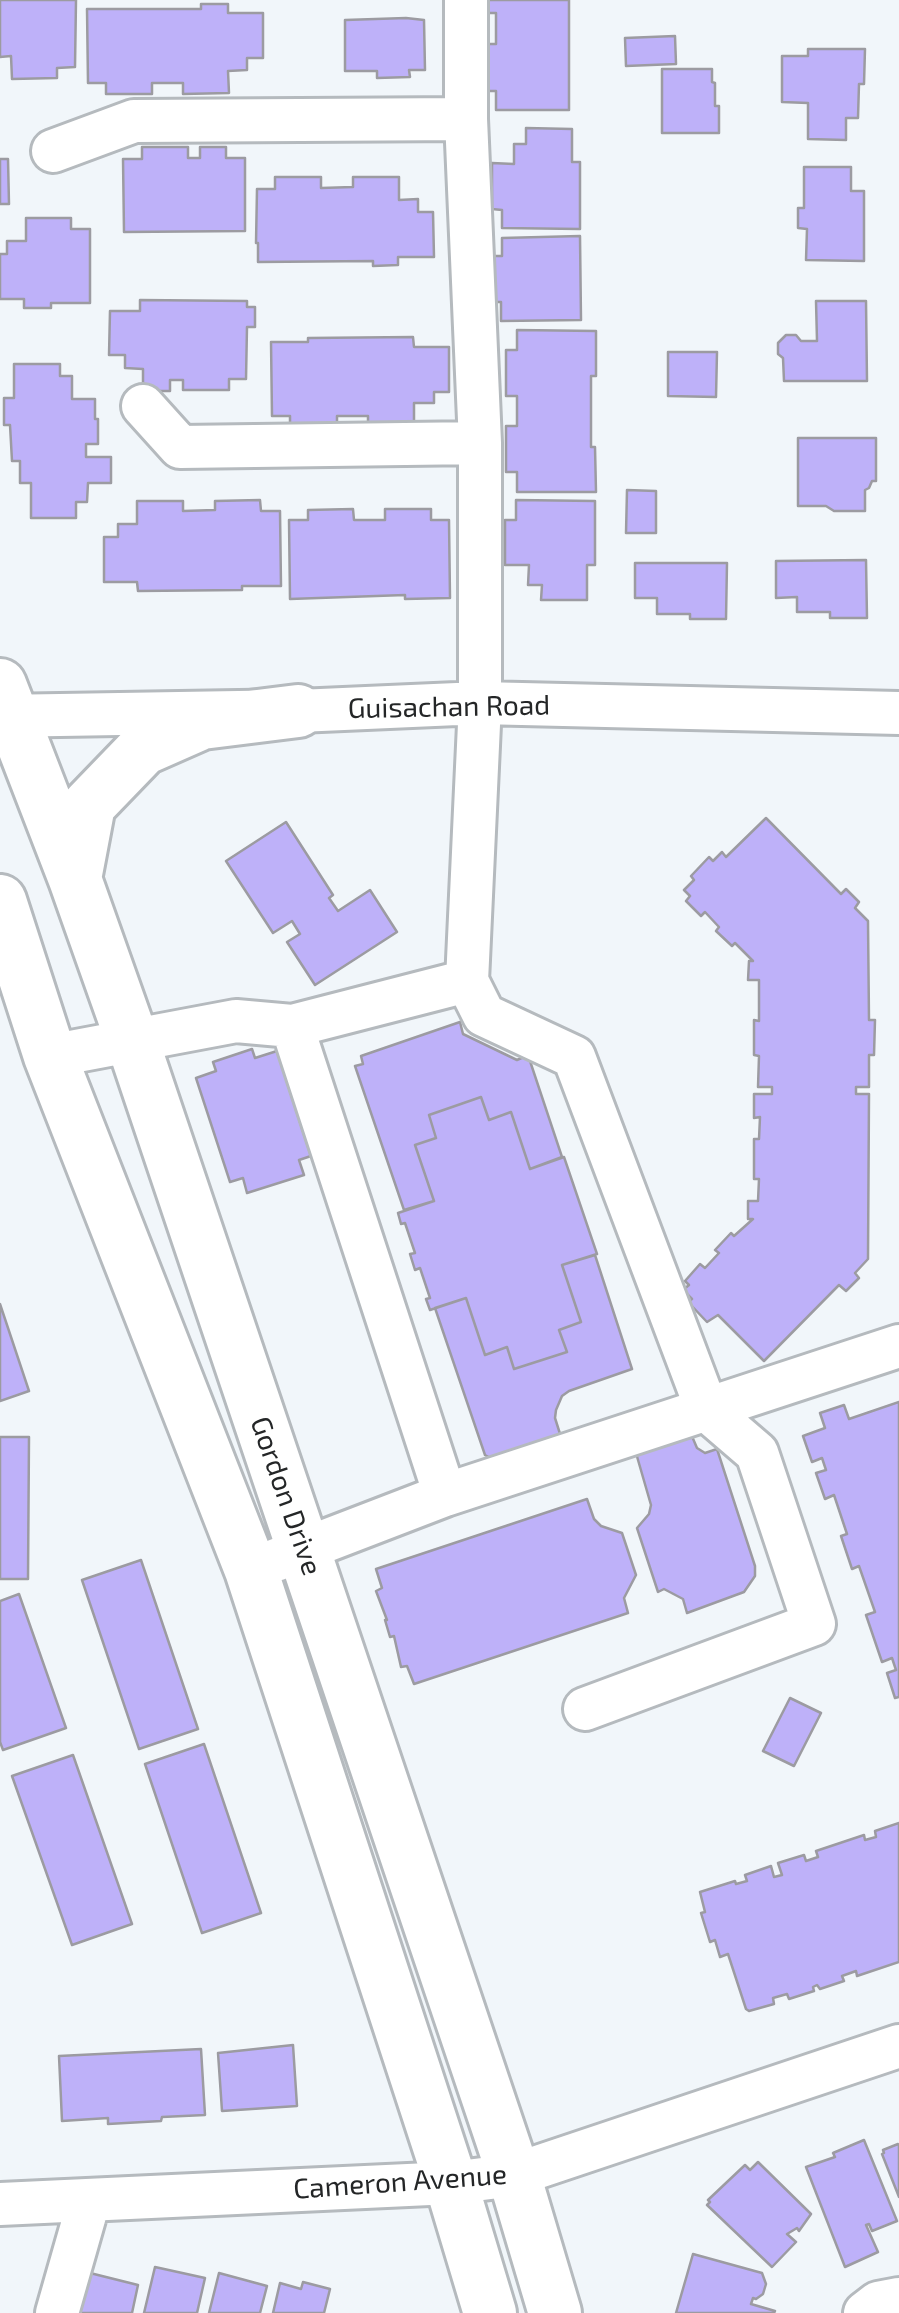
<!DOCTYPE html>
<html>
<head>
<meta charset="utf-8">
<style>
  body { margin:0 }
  canvas { display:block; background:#f1f6fa }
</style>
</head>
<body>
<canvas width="899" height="2313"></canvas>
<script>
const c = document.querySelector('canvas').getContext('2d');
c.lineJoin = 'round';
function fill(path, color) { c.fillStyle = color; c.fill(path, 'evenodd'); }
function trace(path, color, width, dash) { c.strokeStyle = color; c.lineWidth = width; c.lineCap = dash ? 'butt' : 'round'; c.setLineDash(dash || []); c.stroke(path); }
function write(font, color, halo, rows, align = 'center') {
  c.font = font + ' "Exo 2",sans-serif'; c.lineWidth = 8; c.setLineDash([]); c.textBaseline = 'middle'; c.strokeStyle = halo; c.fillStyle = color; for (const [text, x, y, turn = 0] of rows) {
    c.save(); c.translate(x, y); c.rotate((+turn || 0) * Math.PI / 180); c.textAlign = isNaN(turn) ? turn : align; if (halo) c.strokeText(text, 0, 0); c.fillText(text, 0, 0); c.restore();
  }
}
const building = new Path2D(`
  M0 0H76L75 67 57 68V78L12 79 11 56 0 57Z
  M485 0H569V110H496V91H485V44H496V13H485Z
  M201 4H228V13H263V58H247V70L228 71 229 93 183 94V83H152V94H106V83H88L87 9H201Z
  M406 18 424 20 425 70H409L410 77 377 78V71H345V20Z
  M675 36 676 64 626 66 625 38Z
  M808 49H865L864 84H859L858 118H846V140L808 139V103L782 102V56H808Z
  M662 69H712V82L715 83V106H719V133H662Z
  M526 128 572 129V162H580V229L502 228V210L492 209V163L514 164V144H526Z
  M142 147H188V158H200V147H226V158H245V231L124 232 123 159H142Z
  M0 159H8L9 204H0Z
  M804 167H851V191H864V261L806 260 807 229 798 228V208H804Z
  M275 177H321V188L353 187V177H399V200L418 199V212H433L434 257H398V265L373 266V261L258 262V243H256L257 189H275Z
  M26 218H71V229H90V303H51V308H24V299H0V254H7V241H26Z
  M580 236 581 320 501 321V302H491V256H502V238Z
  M140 300 247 301V307H255V327H247L246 379H229V390H183V380H170V391H143V369L125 368V355H109L110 311H140Z
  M816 301H866L867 381H784L783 358 778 354V343L786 335H796L801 341H817Z
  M517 330 596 331V376H591V447H595L596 492H517V472H506V426H517V396H506V350H517Z
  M413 337 414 347H449V392H434V403H414V427H368V416H337V427H290V416H272L271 342H308V338Z
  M668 352H717L716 397 668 396Z
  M14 364H60V376H72V399H95V419H98V444H86V457H111V483H88L87 502H76V518H31V483H20V461H12L10 425H4V398H14Z
  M798 438H876V481H872L869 488 865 490V511H834L826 506H798Z
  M627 490 656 491V533H626Z
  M260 500 261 511H280L281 586H242V590L138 591 137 582H104V537H118V524H137V501H183V511L215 510V501Z
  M516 500 595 501V565H587V600H541L542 585H528L529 565H505V520H516Z
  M353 509 354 520H385V509H431V520H449L450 598 405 599V595L290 599 289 520H308V510Z
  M866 560 867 618H830V612H797V597L776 598V561Z
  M635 563H727L726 619H690V614H657V598H635Z
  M766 818 841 894 846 889 859 902 855 908 868 921 869 1020H875L874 1055H869V1087H856V1094H869L868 1259 855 1273 859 1278 846 1291 839 1285 764 1361 718 1315 707 1322 688 1302 692 1299 683 1290 689 1285 685 1281 700 1264 705 1268 719 1253 715 1250 731 1233 734 1236 753 1219H748V1201H758L759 1179H754V1139H759L760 1117 754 1118V1094H772V1087H758L759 1056 754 1055V1020L759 1021V980H748L749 961H753L735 943 732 946 716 931 719 927 705 912 701 916 686 901 690 896 684 890 694 880 691 876 709 857 713 861 722 852 726 857Z
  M286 822 333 895 329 898 338 911 370 890 397 932 315 985 287 942 300 934 292 921 273 933 226 861Z
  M460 1022 463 1034 517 1060 528 1055 562 1157 530 1169 511 1112 489 1120 481 1097 429 1115 436 1138 415 1145 434 1201 404 1210 355 1066 363 1064 361 1056Z
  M252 1049 255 1058 277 1051 311 1156 299 1160 304 1175 247 1193 243 1178 230 1182 196 1078 216 1071 213 1062Z
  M481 1097 489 1120 511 1112 530 1169 564 1157 597 1254 562 1265 581 1322 559 1330 567 1352 514 1369 507 1347 485 1355 466 1298 430 1310 426 1299 430 1298 420 1268 415 1270 410 1254 415 1253 405 1223 401 1224 398 1213 434 1201 415 1145 436 1138 429 1115Z
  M595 1255 632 1369 569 1391 562 1396 556 1410 555 1418 561 1437 494 1460 485 1455 435 1308 466 1298 485 1355 507 1347 514 1369 567 1352 559 1330 581 1322 562 1265Z
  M0 1304 29 1391 0 1401Z
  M899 1402V1697L895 1698 887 1673 896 1670 892 1658 882 1662 866 1615 875 1612 859 1566 852 1569 841 1536 847 1534 834 1495 825 1499 816 1473 826 1470 822 1458 812 1462 803 1436 825 1428 820 1413 844 1405 849 1419Z
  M691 1434 697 1448 705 1453 717 1449 755 1566V1576L744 1592 687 1613 683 1599 664 1589 658 1592 637 1528 649 1514 651 1505 636 1453Z
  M0 1437H29L28 1579H0Z
  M587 1499 594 1519 601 1526 622 1533 636 1575 624 1598 628 1613 414 1684 407 1666 401 1667 394 1636 390 1637 385 1620H387L376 1591 382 1588 376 1569Z
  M141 1560 198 1729 139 1749 82 1580Z
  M19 1594 66 1728 3 1750 0 1742V1601Z
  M790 1698 821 1713 794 1766 763 1751Z
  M204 1744 261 1913 202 1933 145 1764Z
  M73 1755 132 1924 72 1945 12 1776Z
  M899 1823V1962L857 1976 856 1971 842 1976 844 1981 820 1989 817 1985 813 1987 814 1991 789 1999 787 1994 773 1998 774 2004 749 2011 746 2009 728 1954 720 1957 715 1940 710 1942 701 1913 705 1912 700 1892 735 1881 736 1884 747 1881 745 1875 771 1866 774 1877 782 1875 778 1863 804 1855 806 1861 818 1857 816 1851 864 1835 865 1840 876 1837 875 1831Z
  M293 2045 297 2106 222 2111 218 2053Z
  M201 2049 205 2115 162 2117 161 2121 108 2124V2118L62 2121 59 2056Z
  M864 2140 897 2221 872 2231 869 2224 866 2225 878 2252 845 2267 806 2167 835 2157 833 2153Z
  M898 2144 899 2146V2197L882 2154 884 2153 883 2150Z
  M758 2162 811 2214 799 2231 797 2228 787 2234 796 2242 772 2267 707 2205 710 2202 708 2200 745 2165 750 2170Z
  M693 2254 762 2273 766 2284 763 2294 756 2299 753 2298 751 2304 775 2311 774 2313H676Z
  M155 2267 205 2278 197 2313H144Z
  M90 2273 138 2285 132 2313H80Z
  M219 2273 267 2286 260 2313H209Z
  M303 2282 330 2289 324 2313H273L280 2283 301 2289Z`);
fill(building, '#beb1f9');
trace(building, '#9c9ba1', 2.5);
const minor = new Path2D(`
  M466 0V119L480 443V703L467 981 484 1015 574 1057 707 1410 757 1453 814 1624 585 1709
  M53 151 134 121 466 119
  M143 406 180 447 480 443
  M0 716 298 711 480 703 899 713
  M292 1026 445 1495
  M50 1056 236 1021 292 1026 467 981
  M276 1560 445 1495 899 1346
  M0 2204 451 2183 514 2175 899 2046
  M57 2313 89 2201
  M865 2313 878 2303 899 2299`);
const major = new Path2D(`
  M0 685 75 879 132 1040 514 2175 555 2313
  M75 879 89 805 143 749 202 723 298 711
  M0 901 50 1056 251 1570 451 2183 490 2313`);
trace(minor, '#b5babe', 48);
trace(major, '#b5babe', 58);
trace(minor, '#fff', 42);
trace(major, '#fff', 52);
write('28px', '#242627', '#fff', [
  ["Guisachan Road",449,707,-1],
  ["Gordon Drive",286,1496,71],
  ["Cameron Avenue",400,2182,-4]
]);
</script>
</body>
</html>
